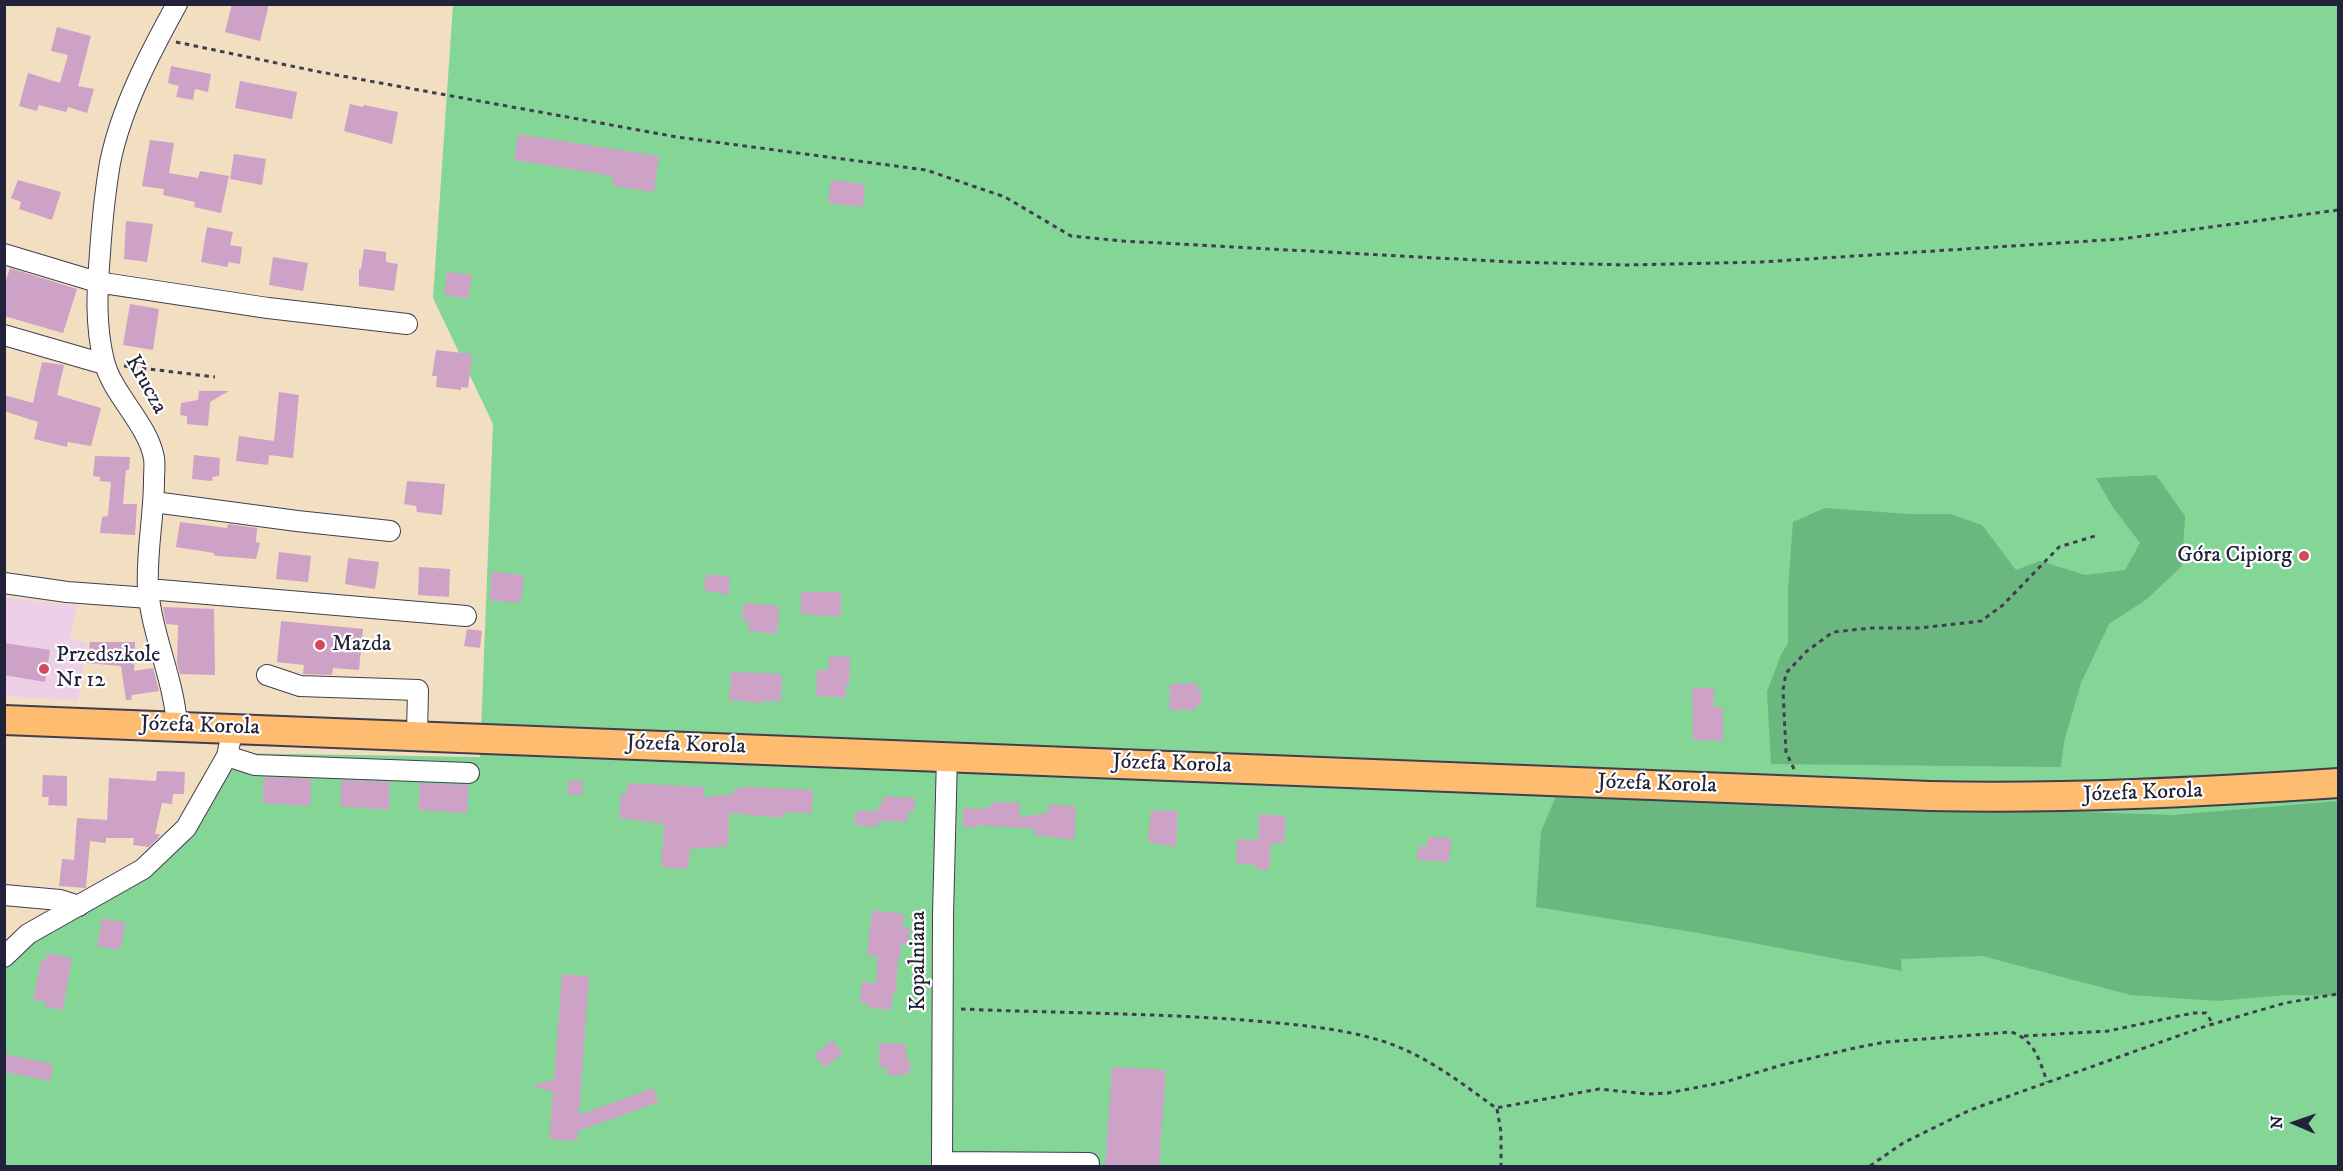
<!DOCTYPE html>
<html>
<head>
<meta charset="utf-8">
<style>
  body { margin:0 }
  #map { position:relative; width:2343px; height:1171px; overflow:hidden; background:#f2dec0; font-family:"IM FELL DW Pica",serif }
  canvas { display:block }
  .frame { position:absolute; inset:0; border:6px solid #22223b; pointer-events:none }
  .north { position:absolute; left:2265px; top:1093px; width:60px; height:60px; -webkit-text-stroke:4px #fff; paint-order:stroke; rotate:272deg; font-size:16px; font-weight:700; line-height:24px; text-align:center; color:#22223b }
  .north::after { content:''; display:block; margin:auto; width:21px; height:27px; background:#22223b; clip-path:polygon(50% 0,100% 100%,50% 72%,0 100%) }
</style>
</head>
<body>
<div id="map">
<canvas width="2343" height="1171"></canvas>
<div class="frame"></div>
<div class="north">N</div>
</div>
<script>
const c = document.querySelector('canvas').getContext('2d');
c.lineJoin = 'round';
function fill(path, color) { c.fillStyle = color; c.fill(path, 'evenodd'); }
function trace(path, color, width, dash) { c.strokeStyle = color; c.lineWidth = width; c.lineCap = dash ? 'butt' : 'round'; c.setLineDash(dash || []); c.stroke(path); }
function write(font, color, halo, rows, align = 'center') {
  c.font = font + ' "IM FELL DW Pica",serif'; c.lineWidth = 4.5; c.setLineDash([]); c.textBaseline = 'middle'; c.strokeStyle = halo; c.fillStyle = color; for (const [text, x, y, turn = 0] of rows) {
    c.save(); c.translate(x, y); c.rotate((+turn || 0) * Math.PI / 180); c.textAlign = isNaN(turn) ? turn : align; if (halo) c.strokeText(text, 0, 0); c.fillText(text, 0, 0); c.restore();
  }
}
fill(new Path2D(`
  M4 597 77 606 70 639 87 643 78 701 5 696Z`), '#edd0e8');
fill(new Path2D(`
  M453 5H2338V1166H5L4 954 114 885 183 829 227 753 480 757 493 424 433 298Z`), '#84d697');
fill(new Path2D(`
  M2156 475 2185 516 2182 566 2147 599 2109 624 2081 683 2064 742 2061 767 1771 764 1767 691 1781 655 1788 643V589L1793 522 1825 508 1909 514H1950L1982 525 2016 570 2040 561 2085 575 2125 570 2140 543 2112 506 2096 478Z
  M1557 794 2173 815 2338 801V996L2287 995 2217 1001 2131 995 1982 956 1901 959 1902 971 1699 933 1536 907 1541 831Z`), '#6bb780');
fill(new Path2D(`
  M232 4H269L260 41 225 32Z
  M57 27 91 36 78 86 94 89 87 113 68 107 66 112 39 105 37 111 19 106 28 73 60 83 68 55 51 51Z
  M171 66 211 74 208 92 195 89 193 100 176 97 179 86 168 83Z
  M240 81 297 92 292 119 235 108Z
  M350 104 363 107 364 105 398 112 392 144 344 131Z
  M518 134 659 156 654 192 612 186 613 176 514 160Z
  M150 140 174 143 169 173 198 178 200 171 229 176 221 213 194 207 195 202 163 195 164 189 142 186Z
  M234 154 266 159 262 185 230 179Z
  M18 180 61 192 52 220 19 209 21 202 11 198Z
  M831 180 865 184 863 207 828 203Z
  M126 221 153 224 147 262 124 259Z
  M207 227 233 232 230 245 242 247 240 264 229 262 227 267 201 262Z
  M364 249 386 252V262L398 264 394 291 359 286V269H361Z
  M273 257 308 263 303 291 269 285Z
  M10 268 77 289 63 333 4 316V286Z
  M447 272 472 275 468 299 444 295Z
  M130 304 159 309 153 350 123 345Z
  M436 350 472 354 468 388 461 387V390L436 387 437 376H432Z
  M42 362 64 365 57 395 101 408 91 446 68 442 67 447 34 439 38 422 4 411V395L33 403Z
  M199 391H229L210 402 208 426 187 424V416L180 415 181 403 198 400Z
  M279 392 299 395 293 458 269 455 268 465 236 461 239 436 274 441Z
  M194 455 220 458 219 476 213 477 212 481 192 479Z
  M95 456 130 457 129 470H126L123 504H137L135 535 100 533 102 517 108 516 111 482 100 481V477L93 476Z
  M407 481 445 484 442 515 417 512 416 506 404 504Z
  M180 522 227 528 228 524 257 528 256 542 260 543 256 559 217 556 214 555V553L176 547Z
  M279 552 311 556 308 582 276 579Z
  M348 558 379 562 375 589 345 584Z
  M419 567 450 569 449 597 418 595Z
  M492 572 524 575 521 603 489 600Z
  M706 574 730 577 729 595 704 590Z
  M801 592H841V617L801 614Z
  M744 603 779 606 777 634 748 631 749 621H742Z
  M163 607 214 609 215 675 180 674 177 663 178 625 166 624Z
  M281 621 363 629 359 670 333 668 332 675 303 674 304 665 277 662Z
  M467 629 482 631 480 648 464 646Z
  M90 642H135L134 671 153 668 159 691 132 695 131 700H126L121 666 87 663Z
  M4 643 50 650 45 682 4 675Z
  M829 656 850 657 849 685H846L845 698 816 696 817 670H828Z
  M731 672 782 674 781 701H763V703L729 700Z
  M1197 683V690L1202 691 1201 704 1197 705 1196 710H1169L1170 684Z
  M1692 688H1714L1713 707H1723V741L1693 740Z
  M157 771 185 772 184 794H173L172 804 162 803 155 834H160L158 838 149 847 133 845 134 838H106V843L90 841 86 888 59 886 62 859 74 860 77 818 107 820 109 778 156 781Z
  M43 775 67 776V806L48 805 49 797H42Z
  M264 777 311 779 310 806 262 803Z
  M342 780 390 782 389 810 340 806Z
  M569 780 583 781 582 795H568Z
  M420 783 469 785 467 813 418 810Z
  M628 783 704 787V797L733 794 734 789 747 787 813 790 812 813 783 812V818L729 813 728 846 690 849 688 869 661 867 664 824 619 818 621 794 627 793Z
  M884 796 915 798 914 812H908L907 822 879 821 878 827 854 825 856 811H878L879 804 883 803Z
  M993 802 1020 803 1019 817 1048 813 1050 804 1076 807 1074 840 1034 835 1035 829 976 825V828L963 827V808L986 809V807L992 806Z
  M1151 810 1178 811 1176 847 1148 842Z
  M1259 814 1286 816 1284 843H1271L1269 870 1256 869V865L1236 863 1237 839 1258 840Z
  M1428 837 1451 838 1449 862 1417 860 1418 846H1427Z
  M872 910 904 914 903 927 910 928 908 945 901 944 900 958H898L896 993 893 992 891 1010 869 1008V1004L860 1003 862 982 876 983 878 956 867 955Z
  M102 918 126 923 120 950 97 946Z
  M47 953 72 958 63 1010 45 1007V1002L33 1000 41 960 46 961Z
  M562 974 589 976 579 1115 653 1088 659 1102 578 1131 577 1141 549 1139 553 1092 531 1085 554 1080Z
  M832 1040 843 1053 825 1068 814 1055Z
  M879 1043 906 1044V1059H910V1073H906V1075H887V1067H879Z
  M4 1054 53 1064 50 1081 4 1072Z
  M1112 1067 1166 1070 1159 1167H1105Z`), '#cda2c6');
const minor = new Path2D(`
  M4 254 97 282 268 308 407 324
  M4 335 104 364
  M154 502 297 521 390 531
  M4 583 67 592 149 598
  M148 589 466 616
  M267 675 300 686 418 690 417 734
  M177 726C174 679 152 636 148 589 146 552 154 517 154 480 154 473 155 465 154 458 148 424 112 394 104 361 95 325 97 290 100 253 102 223 105 192 110 163 121 108 150 53 177 4
  M227 756 255 765 469 773
  M4 895 60 900 79 906
  M4 957 28 934 143 869 186 828 227 756 233 728
  M942 1162 1089 1163
  M942 1166 943 915 947 756`);
const highway = new Path2D(`
  M4 720 1930 796C2066 799 2202 792 2338 783`);
trace(minor, '#413e4f', 22);
trace(highway, '#413e4f', 32);
trace(new Path2D(`
  M176 42 320 72 677 137 926 170 1005 197 1071 236 1123 241 1512 262 1627 265 1761 262 2121 239 2338 210
  M124 366 215 377
  M1794 769 1786 752 1783 690 1786 673 1807 651 1833 632 1872 628H1920L1981 621 2003 605 2059 547 2095 536
  M961 1009C1055 1013 1150 1013 1244 1020 1289 1024 1335 1027 1379 1040 1423 1053 1460 1082 1496 1108L1599 1089 1647 1094 1668 1093 1725 1082 1782 1065 1859 1047 1886 1042 2011 1032C2034 1039 2040 1061 2047 1082
  M2024 1036 2108 1031 2193 1013H2206L2213 1024
  M1497 1109 1501 1132V1166
  M1870 1166 1903 1143 1970 1110 2206 1026 2285 1003 2338 994`), '#413e4f', 3, [4.5, 4.5]);
trace(minor, '#fff', 20);
trace(highway, '#febc70', 28);
for (const [x, y, r, color] of [
  [2304,556,6,"#d1495b"],
  [320,645,6,"#d1495b"],
  [44,669,6,"#d1495b"]
]) { const dot = new Path2D(); dot.arc(x, y, r, 0, 2 * Math.PI); c.fillStyle = color; c.fill(dot); trace(dot, '#fff', 2); }
write('22px', '#22223b', '#fff', [
  ["Krucza",145,385,61],
  ["Józefa Korola",200,727,2],
  ["Józefa Korola",686,746,2],
  ["Józefa Korola",1172,765,2],
  ["Józefa Korola",1657,785,2],
  ["Józefa Korola",2143,794,-2],
  ["Kopalniana",919,961,-90]
]);
write('22px', '#22223b', '#fff', [
  ["Góra Cipiorg",2292,556,"right"],
  ["Mazda",332,645],
  ["Przedszkole",56,656],
  ["Nr 12",56,681]
], 'left');
</script>
</body>
</html>
